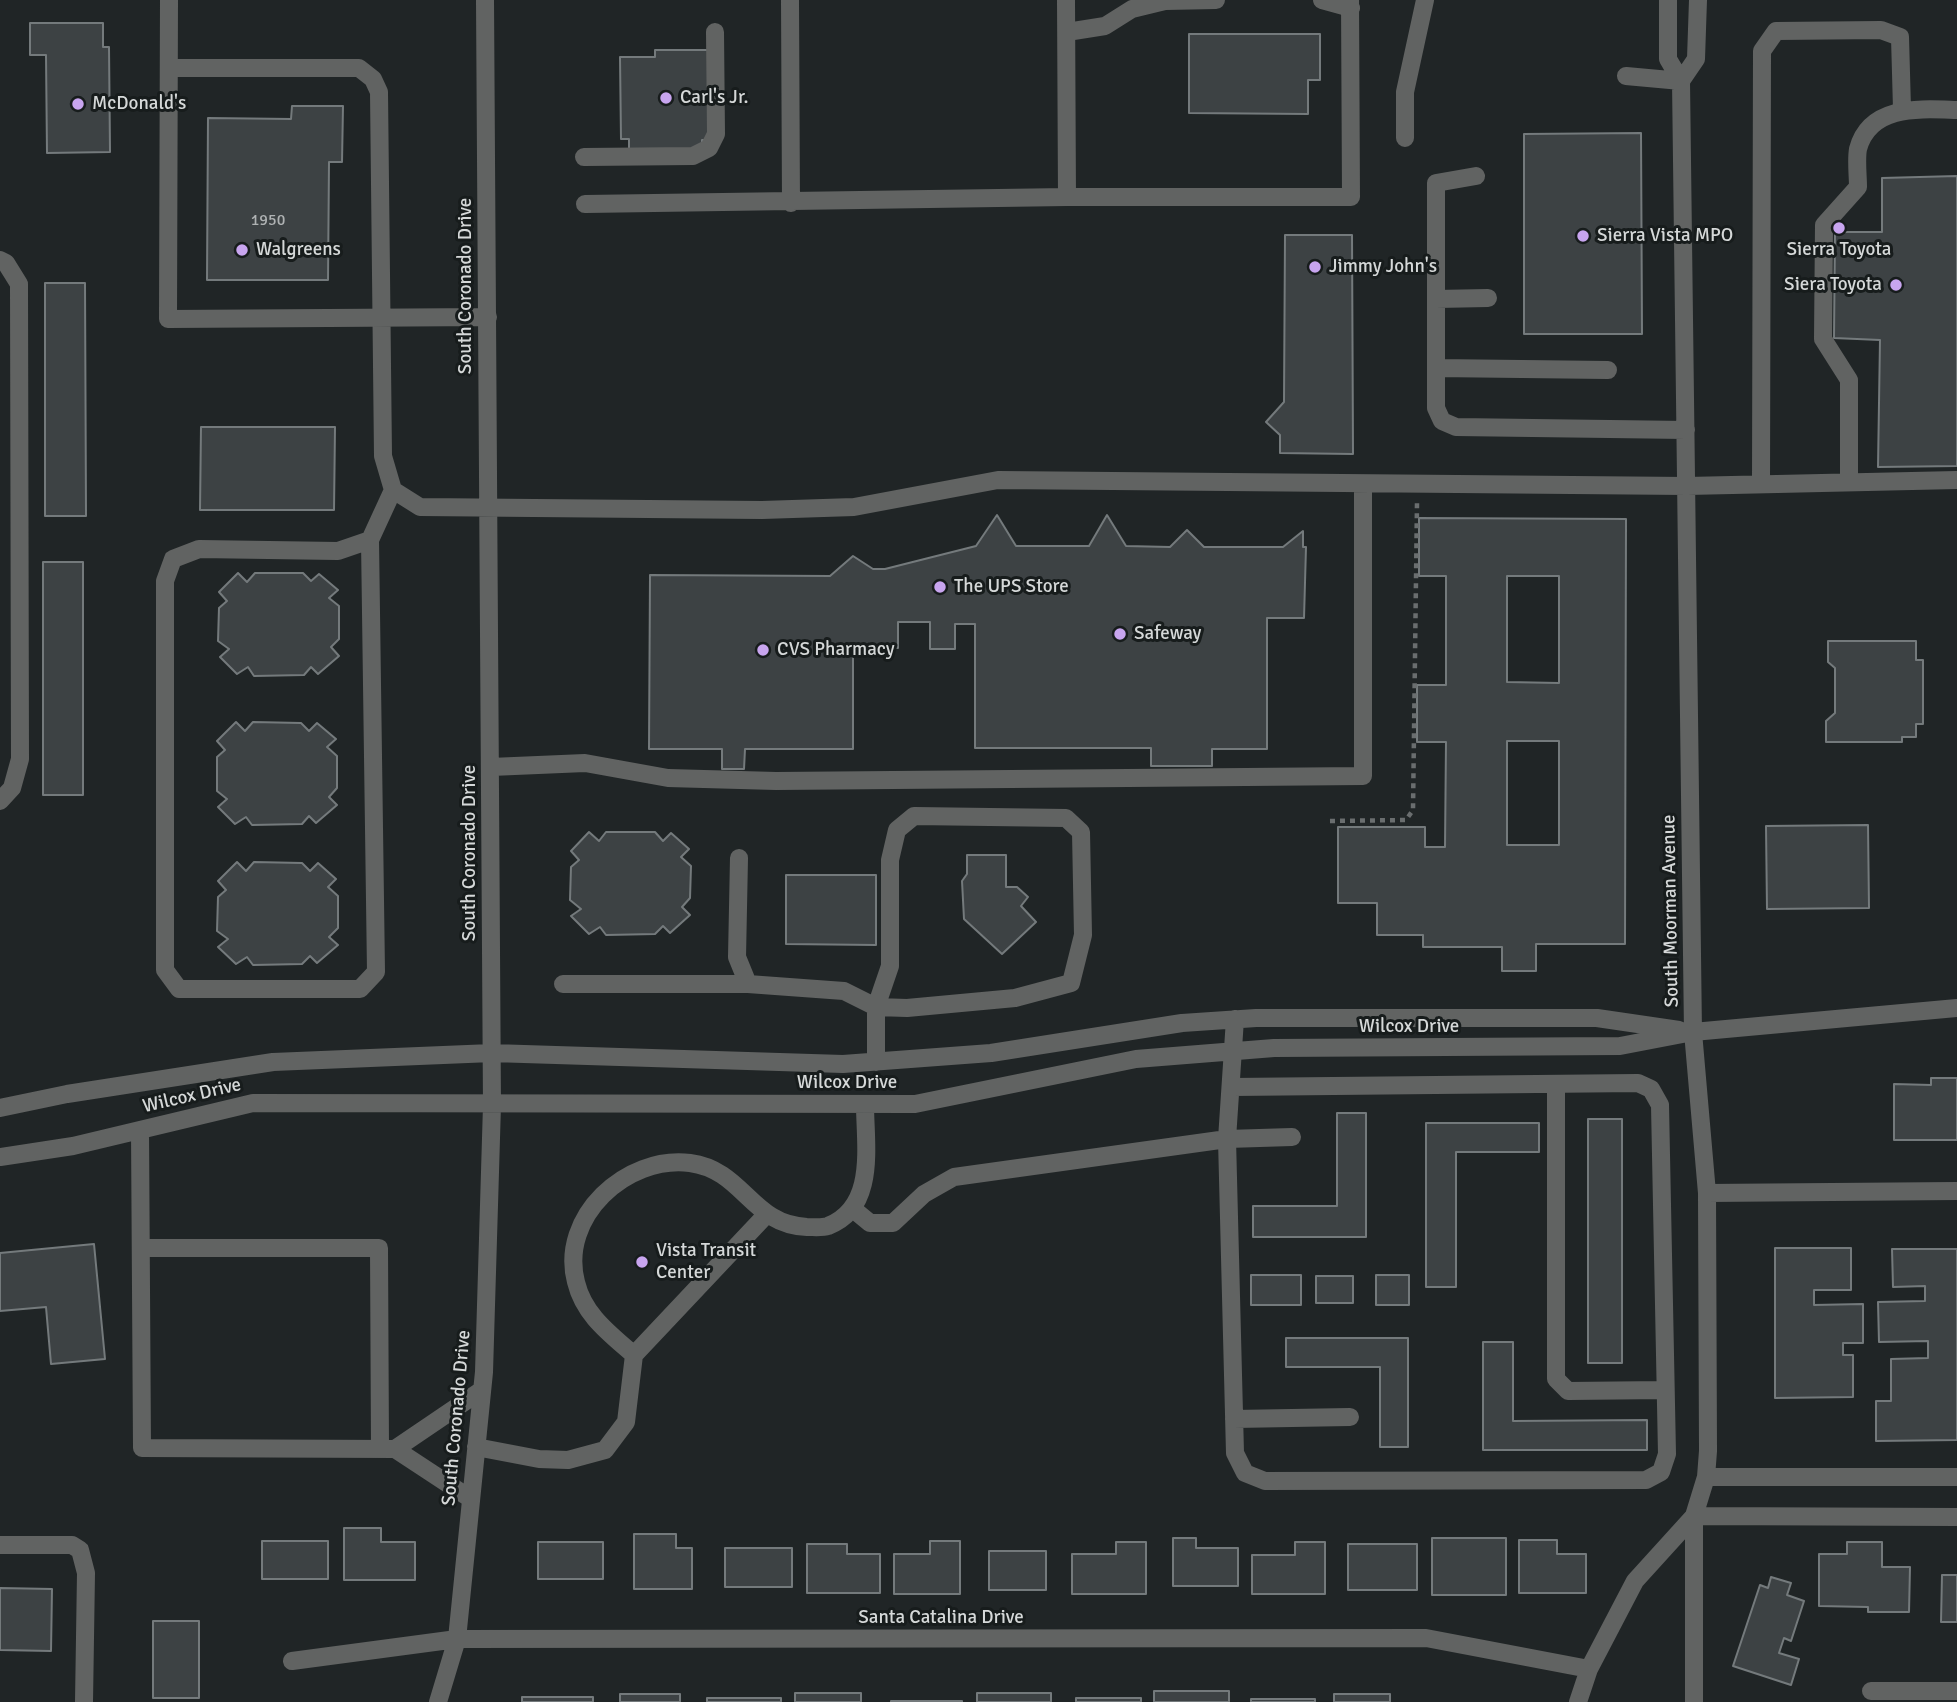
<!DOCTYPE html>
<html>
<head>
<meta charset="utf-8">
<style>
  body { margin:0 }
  canvas { display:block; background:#202526 }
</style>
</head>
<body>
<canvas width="1957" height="1702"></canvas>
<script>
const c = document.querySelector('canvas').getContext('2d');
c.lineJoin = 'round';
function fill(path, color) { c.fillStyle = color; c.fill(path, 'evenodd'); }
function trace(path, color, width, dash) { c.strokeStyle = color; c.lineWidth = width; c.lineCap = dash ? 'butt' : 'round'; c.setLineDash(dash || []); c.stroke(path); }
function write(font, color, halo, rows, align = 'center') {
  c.font = font + ' Signika,sans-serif'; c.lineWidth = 6; c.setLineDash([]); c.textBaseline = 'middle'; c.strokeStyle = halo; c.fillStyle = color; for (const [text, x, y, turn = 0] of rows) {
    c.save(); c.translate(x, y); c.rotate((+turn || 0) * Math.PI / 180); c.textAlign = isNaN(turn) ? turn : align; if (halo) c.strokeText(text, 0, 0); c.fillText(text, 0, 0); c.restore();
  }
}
const building = new Path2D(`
  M30 23H103V47H109L110 152 47 153 46 55H30Z
  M1189 34H1320V80H1308V114L1189 113Z
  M655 50H711V140H702V150H629V139H621L620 57H655Z
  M292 106H343L342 162H329L328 280H207L208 118 291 119Z
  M1641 133 1642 334H1524V134Z
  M1957 176V466L1878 467 1880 340 1834 338 1835 232H1882V178Z
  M1285 235H1352L1353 454 1280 453V435L1266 422 1284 402Z
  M45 283H85L86 516H45Z
  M201 427H335L334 510H200Z
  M997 515 1016 546H1089L1107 515 1126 546 1170 547 1187 530 1204 547H1283L1303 531V547H1306L1304 618H1267V749H1212V766H1151V748H975V624H955V649H930V622H898V648H853V749H745L744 769H722V749H649L650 575 830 576 853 556 873 569H885L976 546Z
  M1419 518 1626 519 1625 944H1536V971H1502V947H1423V935H1377V903H1338V827H1425V847H1445L1446 742H1417V685H1446V576H1419ZM1507 576H1559V683L1507 682ZM1507 741H1559V845H1507Z
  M43 562H83V795H43Z
  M238 573 247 582 255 573H303L311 581 319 574 338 590 329 598 339 606V639L331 647 339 656 318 674 311 667 304 675 254 676 248 667 237 674 220 657 229 649 218 641 219 608 227 601 219 592Z
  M1828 641H1916V660H1923V724H1916V737H1902V742H1826V721L1835 713V668L1828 662Z
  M236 722 245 731 253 722 301 723 309 731 317 723 336 739 327 747 337 756V788L329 797 337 805 316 823 309 816 302 824 252 825 246 817 235 824 218 807 227 799 217 791V757L225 750 217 741Z
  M1868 825 1869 908 1767 909 1766 826Z
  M589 832 599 841 606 832H655L663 841 671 833 689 849 681 857 691 866 690 898 682 907 690 915 670 933 663 926 655 934 606 935 600 927 589 934 571 916 581 909 570 900 571 867 579 860 571 851Z
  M967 855H1006V887H1017L1028 897 1021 906 1036 922 1002 954 964 919 962 881 967 874Z
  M237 862 246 871 254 862 302 863 310 871 318 863 336 879 328 887 338 896V928L329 937 338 945 317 963 310 956 302 964 253 965 247 957 236 964 218 947 228 939 217 931 218 897 226 890 218 881Z
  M786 875H876V945L786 944Z
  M1931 1078H1957V1140H1894V1084L1931 1085Z
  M1337 1113H1366V1237H1253V1206H1337Z
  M1588 1119H1622V1363H1588Z
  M1426 1123H1539V1152H1456V1287H1426Z
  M94 1244 105 1359 51 1364 46 1307 0 1311V1253Z
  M1775 1248H1851V1290H1814V1305L1863 1304V1343H1843V1355H1853V1397L1775 1398Z
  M1892 1249H1957V1440L1876 1441V1401H1891V1359L1928 1358V1341L1879 1342 1878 1302 1925 1301V1286L1893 1287Z
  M1251 1275H1301V1305H1251Z
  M1376 1275H1409V1305H1376Z
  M1316 1276H1353V1303H1316Z
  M1286 1338H1408V1447H1380V1367H1286Z
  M1483 1342H1513V1421L1647 1420V1450H1483Z
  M344 1528H381V1542H415V1580H344Z
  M634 1534H676V1548H692V1589H634Z
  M1173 1538H1196V1548H1238V1586H1173Z
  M1432 1538H1506V1595H1432Z
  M1519 1540H1557V1554H1586V1593H1519Z
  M262 1541H328V1579H262Z
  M930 1541H960V1594H894V1554H930Z
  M538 1542H603V1579H538Z
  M1116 1542H1146V1594H1072V1554H1116Z
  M1295 1542H1325V1594H1252V1555H1295Z
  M1847 1542H1882V1567H1910L1909 1612H1868V1607L1819 1606V1554H1847Z
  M807 1544H847V1554H880V1593H807Z
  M1348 1544H1417V1590H1348Z
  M725 1548H792V1587H725Z
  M989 1551H1046V1590H989Z
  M1942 1575H1957V1622H1941Z
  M1771 1577 1791 1583 1787 1595 1804 1601 1791 1641 1784 1638 1779 1653 1799 1659 1791 1685 1733 1666 1760 1585 1768 1588Z
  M0 1588 52 1589 51 1651 0 1650Z
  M153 1621H199V1698H153Z
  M1154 1691H1229V1702H1154Z
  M795 1693H861V1702H795Z
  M977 1693H1051V1702H977Z
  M620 1694H680V1702H620Z
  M1334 1694H1390V1702H1334Z
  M522 1697H593V1702H522Z
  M707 1698H781V1702H707Z
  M1076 1698H1141V1702H1076Z
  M1251 1699H1315V1702H1251Z
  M891 1701H962V1702H891Z`);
fill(building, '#3d4244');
trace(building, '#747a7c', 2);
trace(new Path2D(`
  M1330 821 1406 820 1413 810 1417 503`), '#6a6e6f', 4.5, [5, 5]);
trace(new Path2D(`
  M169 0 168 319 488 317
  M790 0 791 203
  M1066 0 1067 197
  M1322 0 1351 8
  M1067 32 1105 26 1132 9 1165 1 1216 0
  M170 68H359L373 79 379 92 383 456 393 490 420 507 762 510 854 507 998 480 1687 486 1957 480
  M1626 76 1681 81
  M1681 81 1696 59 1698 0
  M1405 138V92L1425 0
  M584 157 693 156 709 148 716 134 715 32
  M1476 176 1436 183V408L1442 421 1456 427 1686 430
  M585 204 1067 197H1351L1350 0
  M0 260 6 263 19 284 20 759 12 788 0 801
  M1436 299 1488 298
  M1436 368 1608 370
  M1849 481V380L1823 339 1824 225 1858 187C1858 176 1856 160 1858 149 1870 104 1922 109 1957 110
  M1761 484 1762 51 1776 31 1881 30 1900 37 1902 109
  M370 540 376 972 360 989H179L165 970V581L173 559 199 549 338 551 370 540 393 490
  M491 767 585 763 668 778 776 781 1363 776V484
  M739 858 737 957 748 984 844 991 876 1007 907 1008 1015 998 1071 983 1083 935 1081 832 1066 818 914 816 897 830 890 860V966L876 1007V1062
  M563 984H748
  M1556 1084V1379L1568 1391 1665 1390
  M1232 1087 1638 1083 1651 1089 1660 1105 1667 1454 1661 1472 1646 1480 1265 1481 1245 1473 1235 1453 1227 1139 1235 1019
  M0 1108 67 1094 273 1062 492 1053 843 1064 991 1053 1182 1023 1256 1018H1597L1679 1030
  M140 1130 142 1448 395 1449 471 1499
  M0 1157 73 1146 253 1103 915 1104 1136 1059 1274 1048 1620 1046 1693 1032 1957 1008
  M1707 1193 1957 1191
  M853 1209 870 1223H893L924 1194 954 1177 1227 1139 1292 1137
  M141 1248H379L380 1449
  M634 1355C609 1333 584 1315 576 1282 559 1217 626 1155 690 1163 744 1170 751 1225 807 1227 814 1227 822 1228 828 1226 877 1207 865 1145 865 1104
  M1234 1419 1350 1417
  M476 1447 539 1459 568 1460 605 1450 626 1422 634 1355 766 1215
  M395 1449 482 1390
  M1706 1477H1957
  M0 1545H72L80 1550 86 1573 84 1702
  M292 1661 457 1639 1426 1638 1589 1669
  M1871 1691H1957
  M438 1702 457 1639 484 1372 492 1105 485 0
  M1578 1702 1589 1669 1635 1581 1694 1516 1706 1477 1708 1451 1707 1193 1693 1032 1681 81 1668 59V0
  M1694 1702V1516L1957 1517`), '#616362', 18);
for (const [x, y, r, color] of [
  [666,98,7,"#c8a5ef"],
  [78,104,7,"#c8a5ef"],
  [1839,228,7,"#c8a5ef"],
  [1583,236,7,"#c8a5ef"],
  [242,250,7,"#c8a5ef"],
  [1315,267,7,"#c8a5ef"],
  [1896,285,7,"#c8a5ef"],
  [940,587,7,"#c8a5ef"],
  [1120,634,7,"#c8a5ef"],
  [763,650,7,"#c8a5ef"],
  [642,1262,7,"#c8a5ef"]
]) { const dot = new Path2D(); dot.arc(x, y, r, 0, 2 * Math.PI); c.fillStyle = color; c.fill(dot); trace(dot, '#171c1c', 2.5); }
write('16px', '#afb2b3', null, [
  ["1950",268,221]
]);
write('19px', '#d5d8d8', '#171c1c', [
  ["Carl's Jr.",680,98],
  ["McDonald's",92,104],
  ["Sierra Vista MPO",1597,236],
  ["Walgreens",256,250],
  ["Sierra Toyota",1839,250,"center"],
  ["Jimmy John's",1329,267],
  ["Siera Toyota",1882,285,"right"],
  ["The UPS Store",954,587],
  ["Safeway",1134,634],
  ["CVS Pharmacy",777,650],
  ["Vista Transit",656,1251],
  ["Center",656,1273]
], 'left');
write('19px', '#d5d8d8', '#171c1c', [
  ["South Coronado Drive",466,286,-90],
  ["South Coronado Drive",470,853,-90],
  ["South Moorman Avenue",1671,911,-91],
  ["Wilcox Drive",1409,1027],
  ["Wilcox Drive",847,1083],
  ["Wilcox Drive",192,1096,-13],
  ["South Coronado Drive",457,1418,-85],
  ["Santa Catalina Drive",941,1618]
]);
</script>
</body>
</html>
